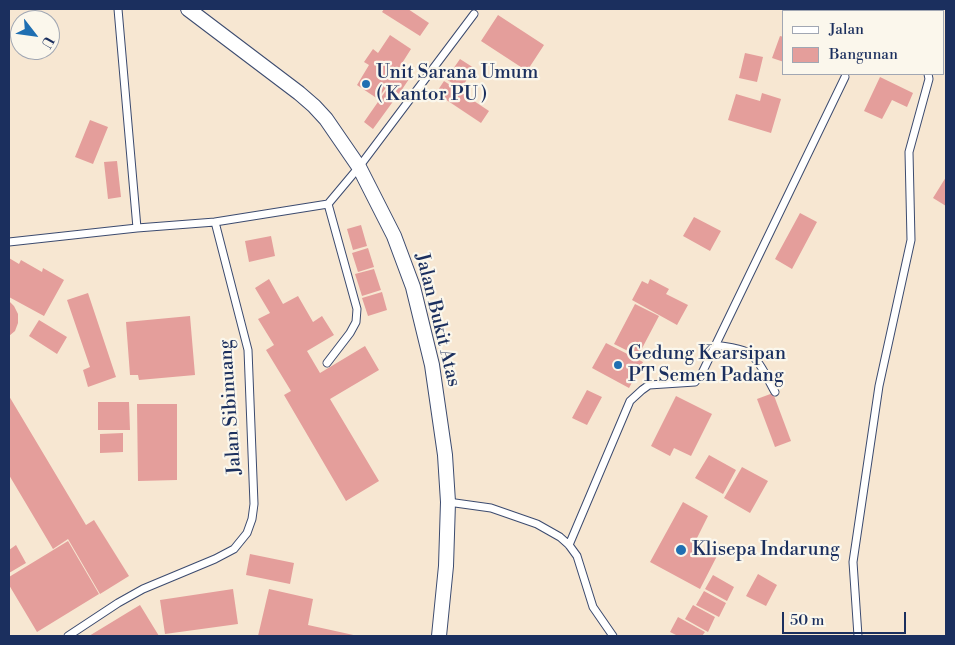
<!DOCTYPE html>
<html>
<head>
<meta charset="utf-8">
<style>
  body { margin:0 }
  #map { position:relative; width:955px; height:645px; overflow:hidden; background:#f7e7d2; font-family:"Libre Bodoni",serif }
  canvas { display:block }
  .frame { position:absolute; inset:0; border:10px solid #1b2f5e; pointer-events:none }
  .legend { position:absolute; left:782px; top:10px; width:162px; height:65px; box-sizing:border-box; background:#fbf7ec; border:1px solid #a1a7b3; margin:0; padding:6px 9px; list-style:none; font-size:15px; color:#1b2f5e }
  .legend li { display:flex; align-items:center; gap:10px; height:25px }
  .legend b { width:25px; border:1px solid #a1a7b3 }
  .north { position:absolute; left:10px; top:10px; width:50px; height:50px; box-sizing:border-box; background:#fbf7ec; border:1px solid #a1a7b3; border-radius:50%; rotate:120deg; font-size:14px; font-weight:700; line-height:20px; text-align:center; color:#1b2f5e }
  .north::after { content:''; display:block; margin:auto; width:18px; height:22px; background:#1f6fb2; clip-path:polygon(50% 0,100% 100%,50% 72%,0 100%) }
  .scale { position:absolute; left:782px; top:612px; width:124px; height:22px; box-sizing:border-box; border:2px solid #1b2f5e; border-top:0; padding-left:6px; font-size:15px; line-height:18px; white-space:nowrap; color:#1b2f5e; -webkit-text-stroke:4px #fbf7ec; paint-order:stroke }
</style>
</head>
<body>
<div id="map">
<canvas width="955" height="645"></canvas>
<div class="frame"></div>
<ul class="legend">
<li><b style="height:6px;background:#fff"></b>Jalan</li>
<li><b style="height:14px;background:#e49e9b"></b>Bangunan</li>
</ul>
<div class="north">U</div>
<div class="scale">50 m</div>
</div>
<script>
const c = document.querySelector('canvas').getContext('2d');
c.lineJoin = 'round';
function fill(path, color) { c.fillStyle = color; c.fill(path, 'evenodd'); }
function trace(path, color, width, dash) { c.strokeStyle = color; c.lineWidth = width; c.lineCap = dash ? 'butt' : 'round'; c.setLineDash(dash || []); c.stroke(path); }
function write(font, color, halo, rows, align = 'center') {
  c.font = font + ' "Libre Bodoni",serif'; c.lineWidth = 4.5; c.setLineDash([]); c.textBaseline = 'middle'; c.strokeStyle = halo; c.fillStyle = color; for (const [text, x, y, turn = 0] of rows) {
    c.save(); c.translate(x, y); c.rotate((+turn || 0) * Math.PI / 180); c.textAlign = isNaN(turn) ? turn : align; if (halo) c.strokeText(text, 0, 0); c.fillText(text, 0, 0); c.restore();
  }
}
fill(new Path2D(`
  M384 9H408L429 23 420 36 382 12Z
  M498 15 544 45 527 71 481 41Z
  M390 35 411 49 399 68 411 76 399 94 387 86 378 99 357 85 369 65 364 62 373 49 378 53Z
  M780 36 784 37V62L772 58Z
  M745 53 763 57 757 82 739 78Z
  M460 59 474 68 461 89 446 79Z
  M880 77 913 93 907 107 892 100 882 119 864 111Z
  M444 81 489 111 481 123 436 93Z
  M387 89 397 96 373 129 364 122Z
  M762 93 781 99 771 133 728 120 736 94 760 101Z
  M90 120 108 127 93 164 75 157Z
  M117 161 121 197 108 199 104 162Z
  M946 177V206L933 198Z
  M800 213 817 222 792 269 775 259Z
  M694 217 721 231 710 251 683 236Z
  M361 225 367 246 353 250 347 229Z
  M271 236 275 256 249 262 245 241Z
  M368 248 374 267 358 272 352 253Z
  M9 258 19 264 21 260 42 272 43 268 64 280 44 316 9 297Z
  M374 269 381 290 362 296 355 274Z
  M269 279 283 304 298 296 313 322 322 316 334 335 307 351 320 373 365 346 379 370 330 399 379 481 346 501 284 395 291 391 266 350 274 345 258 319 270 313 255 288Z
  M650 279 669 289 666 294 688 305 677 325 632 300 642 281 648 284Z
  M382 292 387 310 368 316 362 298Z
  M88 293 116 377 88 387 83 370 90 367 67 300Z
  M9 301 14 306 18 314V323L15 331 9 336Z
  M635 304 659 316 638 356 614 344Z
  M190 316 195 375 139 380 138 375H130L126 322Z
  M39 320 67 337 57 354 29 336Z
  M606 343 643 362 629 388 592 368Z
  M587 390 602 397 587 425 572 418Z
  M773 393 791 441 775 447 757 399Z
  M9 396 86 525 94 520 129 576 100 594 68 539 53 549 9 475Z
  M676 396 712 414 691 456 674 448 670 456 651 446Z
  M98 402H129L130 430H98Z
  M137 404H177V480L138 481Z
  M123 433V452L100 453V434Z
  M709 455 736 470 723 494 695 478Z
  M742 467 768 481 750 513 724 498Z
  M683 502 708 516 694 544 717 556 700 589 650 562Z
  M68 541 99 594 37 632 9 585V577Z
  M16 545 26 563 9 573V550Z
  M250 554 294 563 290 584 246 575Z
  M758 574 777 585 766 606 746 596Z
  M713 575 734 587 727 601 705 589Z
  M233 589 238 624 165 634 160 600Z
  M269 589 313 599 308 625 358 636H258Z
  M704 591 726 603 719 617 696 605Z
  M140 605 159 636H89Z
  M693 605 715 617 708 632 685 619Z
  M678 617 705 632 702 636H678L670 632Z`), '#e49e9b');
const lane = new Path2D(`
  M118 9 137 228
  M897 9 902 11
  M215 222 328 204 359 167 474 14
  M9 242 137 228 215 222 248 350 254 504 252 519 247 533 234 549 215 559 143 589 118 603 68 636
  M716 345C726 347 738 348 747 352 759 358 768 380 775 392
  M327 363 350 333 356 322 357 309 328 204
  M448 502 491 508 537 524 560 537 569 545 577 556 593 607 613 636
  M569 545 630 401 642 390 649 385 695 382 702 373 845 77
  M858 636 853 562 879 386 911 240 909 152 929 79 928 74`);
const street = new Path2D(`
  M188 9 299 93 314 106 326 119 359 167 394 236 413 287 432 365 445 455 448 502 446 566 439 636`);
trace(lane, '#3c4b6f', 9);
trace(street, '#3c4b6f', 16);
trace(lane, '#fff', 7);
trace(street, '#fff', 14);
for (const [x, y, r, color] of [
  [366,84,5,"#1f6fb2"],
  [618,365,5,"#1f6fb2"],
  [681,550,6,"#1f6fb2"]
]) { const dot = new Path2D(); dot.arc(x, y, r, 0, 2 * Math.PI); c.fillStyle = color; c.fill(dot); trace(dot, '#fbf7ec', 2); }
write('19px', '#1b2f5e', '#fbf7ec', [
  ["Unit Sarana Umum",376,73],
  ["( Kantor PU )",376,95],
  ["Gedung Kearsipan",628,354],
  ["PT Semen Padang",628,376],
  ["Klisepa Indarung",692,550]
], 'left');
write('19px', '#1b2f5e', '#fbf7ec', [
  ["Jalan Bukit Atas",437,320,76],
  ["Jalan Sibinuang",231,407,-94]
]);
</script>
</body>
</html>
